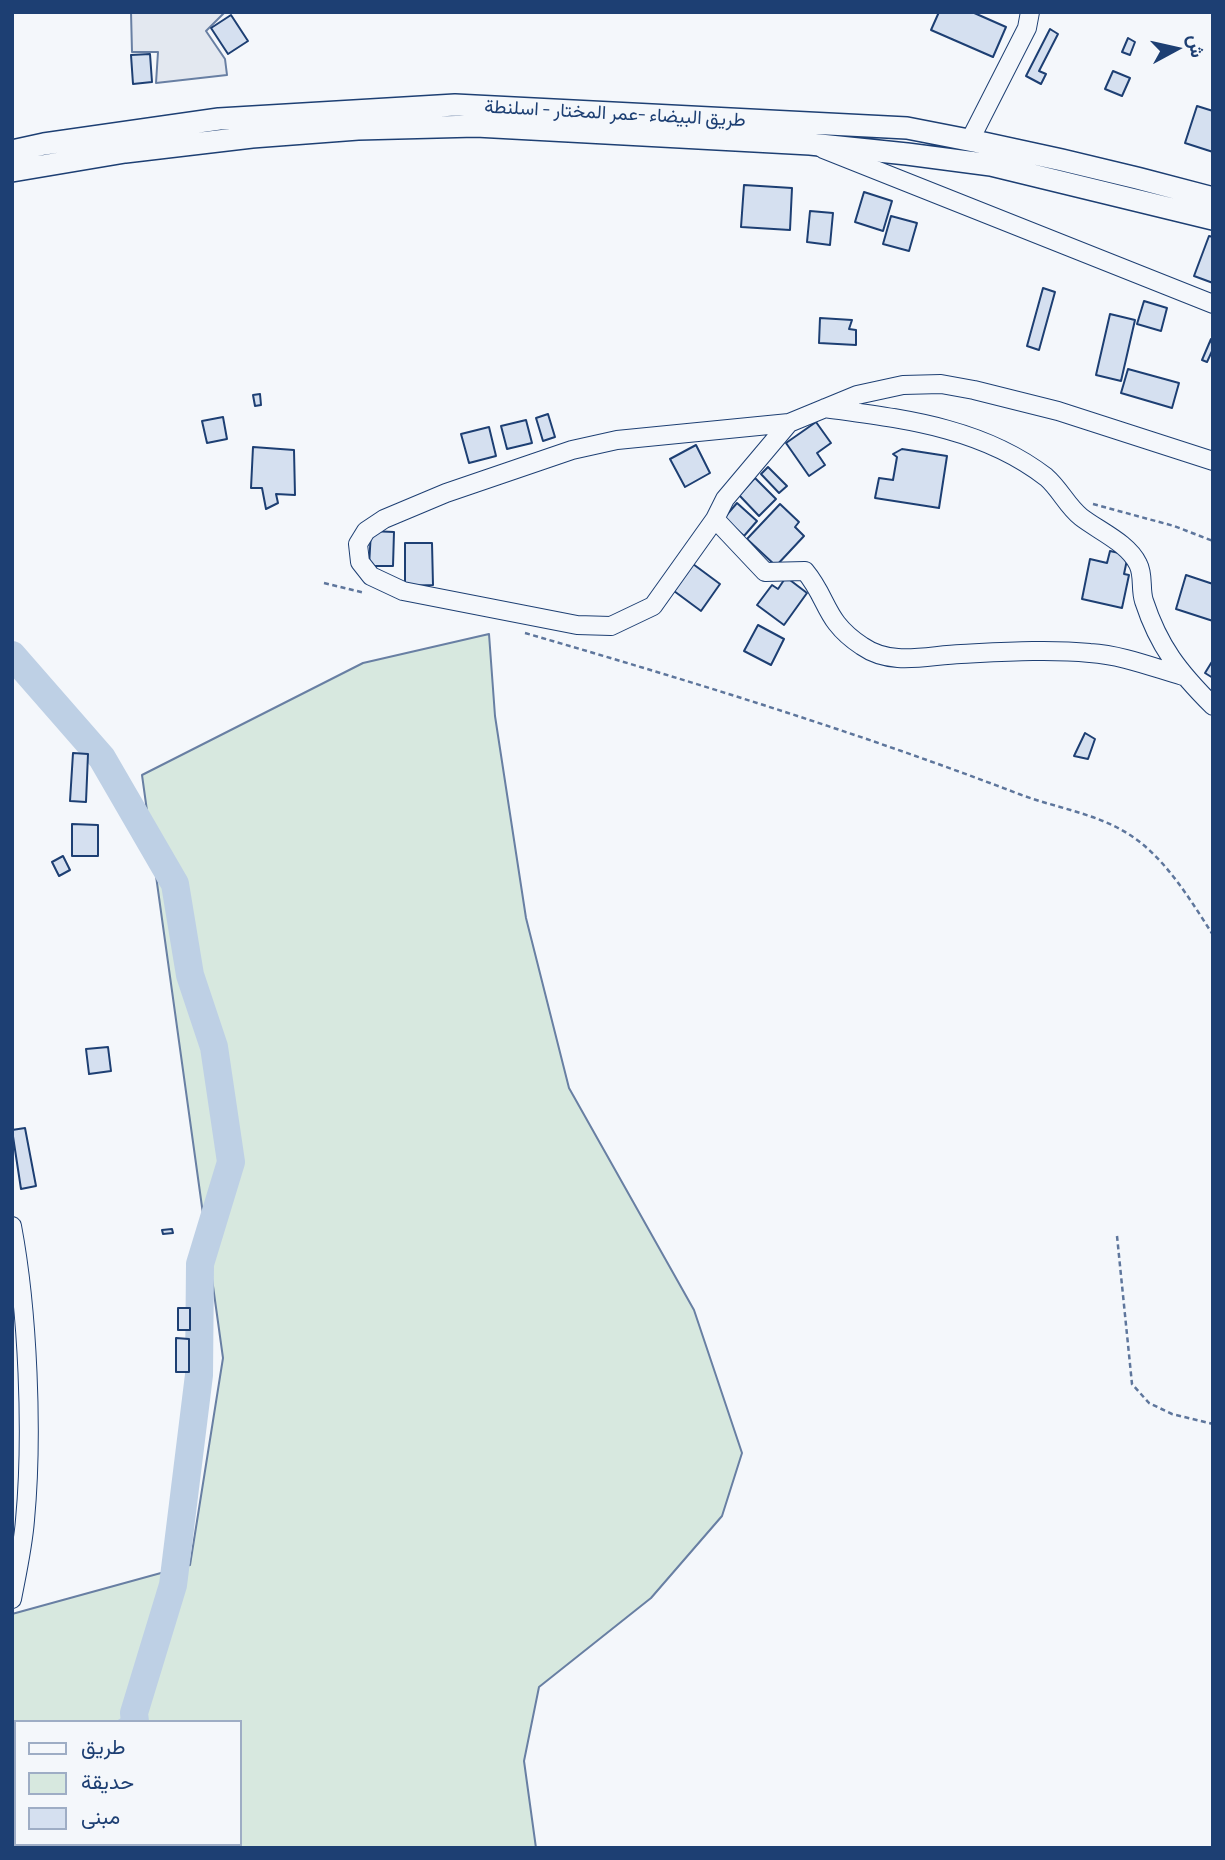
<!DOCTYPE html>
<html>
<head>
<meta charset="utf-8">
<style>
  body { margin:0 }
  #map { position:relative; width:1225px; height:1860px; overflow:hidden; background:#f4f7fb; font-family:Barlow,Vazirmatn,sans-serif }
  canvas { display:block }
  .frame { position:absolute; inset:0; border:14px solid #1d3f73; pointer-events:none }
  .legend { position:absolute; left:14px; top:1720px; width:228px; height:126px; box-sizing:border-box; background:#f4f7fb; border:2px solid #9eadc5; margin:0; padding:9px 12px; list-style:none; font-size:21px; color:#1d3f73 }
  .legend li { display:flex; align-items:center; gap:14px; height:35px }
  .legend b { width:35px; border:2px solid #9eadc5 }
  .north { position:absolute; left:1141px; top:14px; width:70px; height:70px; -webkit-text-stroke:5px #f4f7fb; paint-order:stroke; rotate:82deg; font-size:19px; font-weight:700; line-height:28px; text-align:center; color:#1d3f73 }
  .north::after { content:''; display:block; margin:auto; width:24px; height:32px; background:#1d3f73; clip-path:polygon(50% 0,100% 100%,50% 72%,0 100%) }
</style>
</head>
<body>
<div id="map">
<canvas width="1225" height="1860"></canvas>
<div class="frame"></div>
<ul class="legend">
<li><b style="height:9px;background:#f4f7fb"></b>طريق</li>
<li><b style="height:19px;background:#d7e8df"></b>حديقة</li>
<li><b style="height:19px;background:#d5e0f0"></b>مبنى</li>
</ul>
<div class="north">ش</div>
</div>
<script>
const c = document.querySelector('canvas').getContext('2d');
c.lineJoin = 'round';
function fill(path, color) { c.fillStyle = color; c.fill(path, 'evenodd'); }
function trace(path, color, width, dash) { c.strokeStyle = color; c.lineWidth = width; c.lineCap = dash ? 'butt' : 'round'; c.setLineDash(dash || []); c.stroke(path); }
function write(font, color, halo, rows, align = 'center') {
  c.font = font + ' Barlow,Vazirmatn,sans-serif'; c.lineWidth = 5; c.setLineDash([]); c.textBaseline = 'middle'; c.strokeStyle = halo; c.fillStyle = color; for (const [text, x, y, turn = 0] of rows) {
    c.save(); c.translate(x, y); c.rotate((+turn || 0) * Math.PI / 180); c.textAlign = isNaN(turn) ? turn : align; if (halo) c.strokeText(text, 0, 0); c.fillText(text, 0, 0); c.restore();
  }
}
const green = new Path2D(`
  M489 634 495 716 526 918 569 1088 694 1310 742 1453 722 1516 651 1598 539 1687 524 1761 536 1848H12V1614L190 1565 223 1358 142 775 363 663ZM16 1722H240V1844H16Z`);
fill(green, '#d7e8df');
trace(green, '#687fa3', 2);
const parking = new Path2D(`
  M131 12H225L206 31 225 59 227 75 156 83 158 52H132Z`);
fill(parking, '#e3e8f0');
trace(parking, '#687fa3', 2);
trace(new Path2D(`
  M119 1722 134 1713
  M12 1772 16 1770`), '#bed0e5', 4.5);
trace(new Path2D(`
  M12 655 102 758 175 884 190 975 214 1047 231 1162 200 1264 199 1375 173 1585 134 1713 135 1722
  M150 1844 151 1848`), '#bed0e5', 28);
const building = new Path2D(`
  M939 12H972L1006 27 993 57 931 30Z
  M231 15 248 41 228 54 211 28Z
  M1050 29 1058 34 1039 71 1046 74 1041 84 1026 76Z
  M1128 38 1135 42 1130 55 1122 52Z
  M150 54 152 82 133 84 131 55Z
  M1113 71 1130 78 1122 96 1105 89Z
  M1197 106 1213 111V152L1185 143Z
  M744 185 792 188 790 230 741 227Z
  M864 192 892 201 883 231 855 222Z
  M810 211 833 213 830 245 807 242Z
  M891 216 917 223 909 251 883 244Z
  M1209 236 1213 237V283L1194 276Z
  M1043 288 1055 292 1039 350 1027 346Z
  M1144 301 1167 308 1161 331 1137 324Z
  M1110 314 1135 320 1121 381 1096 375Z
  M820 318 852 320 849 329 856 330V345L819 343Z
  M1211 339 1213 349 1207 362 1202 360Z
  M1128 369 1179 383 1172 408 1121 393Z
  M260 394 261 405 255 406 253 395Z
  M548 414 555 437 543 441 536 418Z
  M223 417 227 439 207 443 202 421Z
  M526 420 532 443 507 449 501 426Z
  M816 422 831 443 817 453 825 465 809 476 786 443Z
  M489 427 496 456 469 463 461 434Z
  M696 445 710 473 685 487 670 459Z
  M253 447 294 450 295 495 276 494 278 503 266 509 262 488H251Z
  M902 449 947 456 939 508 875 498 879 478 893 480 897 457 893 454Z
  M768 467 787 486 779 493 761 474Z
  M755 478 776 499 759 516 739 495Z
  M737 503 757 521 744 536 724 518Z
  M780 504 799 522 795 527 804 536 776 566 747 539Z
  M371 531 394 532 393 566H369Z
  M405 543H432L433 585 405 586Z
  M1110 551 1128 555 1124 574 1129 575 1122 608 1082 599 1090 559 1107 563Z
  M693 564 720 584 701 611 674 591Z
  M1186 575 1213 584V621L1176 609Z
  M786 577 807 593 784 625 757 605 772 585 778 589Z
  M758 625 784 639 771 665 744 651Z
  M1213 660V678L1205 673Z
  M1085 733 1095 739 1088 759 1074 756Z
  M73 753 88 754 86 802 70 801Z
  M72 824 98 825V856H72Z
  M63 856 70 870 59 876 52 862Z
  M108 1047 111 1071 89 1074 86 1049Z
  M25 1128 36 1186 21 1189 12 1130Z
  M172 1229 173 1233 163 1234 162 1230Z
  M178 1308H190V1330H178Z
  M176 1338 189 1339V1372H176Z`);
fill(building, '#d5e0f0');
trace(building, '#1d3f73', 2);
const minor = new Path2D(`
  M971 138 1027 28 1030 12
  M823 149 1213 304
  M825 408C903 419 981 427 1046 477 1060 489 1067 506 1081 517 1099 531 1128 543 1138 564 1144 575 1140 589 1144 601 1159 647 1179 672 1213 706
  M789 423 725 499 715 519 765 572 805 571C829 600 824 621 862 646 892 667 928 655 961 654 1003 652 1048 649 1090 653 1122 655 1152 667 1183 676
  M715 519 653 606 611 626 577 625 403 591 371 576 360 562 358 544 366 531 384 519 446 493 572 450 617 440 789 423 857 395 903 385 941 384 974 390 1058 411 1213 461
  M12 1226C28 1311 33 1434 25 1520 23 1546 17 1573 12 1599`);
const major = new Path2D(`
  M12 151 44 144 219 119 455 105 907 128C1010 147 1111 170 1213 198
  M12 171 125 152 252 137 358 129 476 126 810 144 907 154 991 165 1213 219`);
trace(minor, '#1d3f73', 20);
trace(major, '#1d3f73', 24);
trace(new Path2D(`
  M1093 504 1174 526 1213 541
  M324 583 365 593
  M525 633C691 681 857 732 1019 794 1061 810 1105 814 1141 843 1171 867 1193 904 1213 935
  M1117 1236 1132 1384 1149 1403 1172 1414 1213 1424`), '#5e769c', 2.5, [5, 3.5]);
trace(minor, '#f4f7fb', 18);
trace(major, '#f4f7fb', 21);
write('19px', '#1d3f73', '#f4f7fb', [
  ["طريق البيضاء -عمر المختار - اسلنطة",615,113,3]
]);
</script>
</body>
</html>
